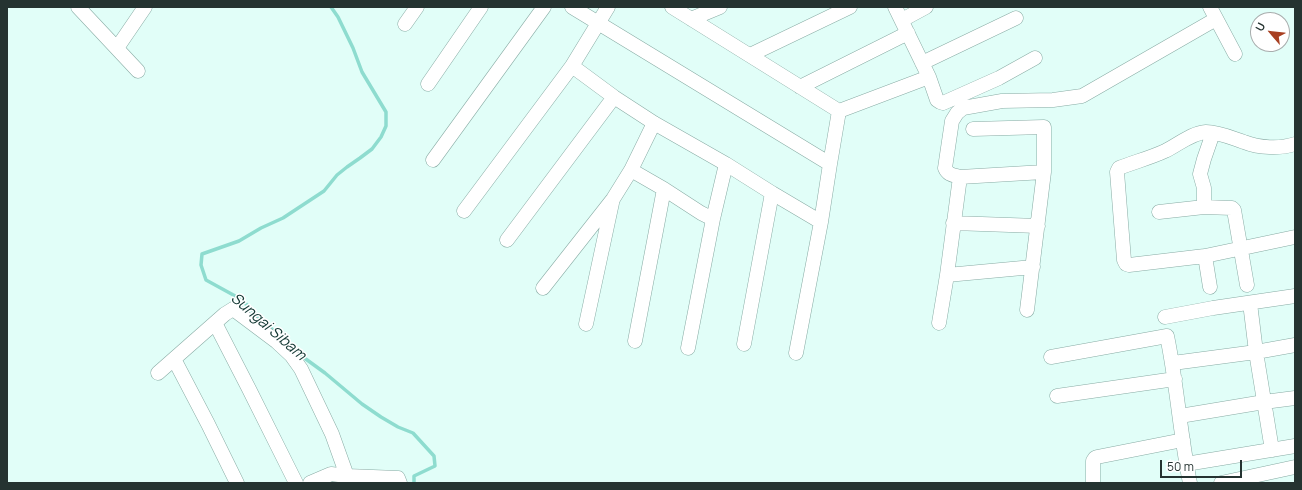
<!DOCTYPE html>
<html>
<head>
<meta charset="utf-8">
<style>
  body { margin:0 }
  #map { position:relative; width:1302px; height:490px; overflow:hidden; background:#e1fef8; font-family:Manrope,sans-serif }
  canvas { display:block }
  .frame { position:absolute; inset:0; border:8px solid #253331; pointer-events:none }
  .north { position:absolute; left:1250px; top:12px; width:40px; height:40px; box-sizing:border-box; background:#fff; border:1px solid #a8adad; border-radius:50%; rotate:298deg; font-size:11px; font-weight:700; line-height:16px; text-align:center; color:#253331 }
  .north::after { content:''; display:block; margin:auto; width:14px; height:18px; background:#a84022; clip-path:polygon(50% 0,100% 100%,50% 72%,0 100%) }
  .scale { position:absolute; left:1160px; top:460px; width:82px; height:18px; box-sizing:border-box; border:2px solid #253331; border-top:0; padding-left:5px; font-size:12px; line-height:14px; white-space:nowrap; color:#253331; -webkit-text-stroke:3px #fff; paint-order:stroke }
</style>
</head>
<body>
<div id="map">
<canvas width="1302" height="490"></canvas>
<div class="frame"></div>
<div class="north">U</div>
<div class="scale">50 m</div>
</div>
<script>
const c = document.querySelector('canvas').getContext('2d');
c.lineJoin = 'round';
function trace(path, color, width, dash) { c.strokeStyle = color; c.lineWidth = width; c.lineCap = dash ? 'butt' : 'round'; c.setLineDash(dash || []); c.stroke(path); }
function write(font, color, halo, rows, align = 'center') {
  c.font = font + ' Manrope,sans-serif'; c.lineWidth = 3; c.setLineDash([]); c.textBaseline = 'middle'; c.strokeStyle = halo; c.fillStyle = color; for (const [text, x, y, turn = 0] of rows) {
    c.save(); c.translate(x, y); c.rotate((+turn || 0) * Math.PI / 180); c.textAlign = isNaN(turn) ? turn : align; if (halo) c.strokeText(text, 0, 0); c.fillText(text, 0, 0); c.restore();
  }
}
trace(new Path2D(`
  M280 336 258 317 251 308 237 297 206 280 201 265 202 254 239 241 261 228 283 218 324 191 337 175 347 167 360 158 372 149 381 137 386 126V112L362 72 353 48 338 17 331 7
  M296 351 303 357 325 373 362 404 381 417 398 427 413 433 434 456 435 466 414 476V483`), '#8edccf', 3.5);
const minor = new Path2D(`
  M78 7 138 71
  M572 7 830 164
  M672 7 839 111 830 164 821 222 796 353
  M1210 7 1235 54
  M691 19 720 7
  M902 20 926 7
  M405 24 417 7
  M117 48 145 7
  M750 55 850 7
  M922 63 1016 18
  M572 66 614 97 654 123 726 164 772 193 744 344
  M929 77 937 100 940 102 943 103 999 78 1035 58
  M428 84 481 7
  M800 87 908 33
  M839 111 929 77 895 7
  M973 129 1044 127V172
  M1295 144C1280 149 1259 148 1244 142 1232 138 1219 132 1206 132 1191 133 1178 145 1165 151 1150 158 1134 162 1119 168L1117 172 1124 260 1126 264 1129 265 1205 256 1295 237
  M433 160 544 7
  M631 170 664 189 635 341
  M664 189 701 213 713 219 688 348
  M772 193 821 222
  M1204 207V188L1200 174 1204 159 1213 133
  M464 211 572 66 608 7
  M1159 212 1204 207 1232 208 1234 210 1247 285
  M713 219 726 164
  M953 223 1038 226
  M507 240 614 97
  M1205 256 1210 287
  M947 275 1033 267
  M543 288 613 199 631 170 654 123
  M1250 303 1256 352 1272 450
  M1027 310 1044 172 960 177C953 175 948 175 945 168L952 121 957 113 963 108 1002 101 1053 100 1082 96 1216 19
  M1165 317 1213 308 1295 296
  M215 323 249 389 296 483
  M939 323 947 275 960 177
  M586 324 612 203
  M1051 357 1167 336C1177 384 1180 434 1190 483
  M174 359 208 424 237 483
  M1173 363 1256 352 1295 345
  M158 373 225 314 233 309 277 342 291 355 301 369 332 434 347 476
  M1057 396 1175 379
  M1180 416 1264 402 1295 398
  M1186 464 1295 446
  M310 483 331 474 347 476 398 478 400 483
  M1093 483V461L1095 458 1097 457 1183 440
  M1221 483 1295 467`);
trace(minor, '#88aba4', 15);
trace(minor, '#fff', 14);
write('italic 15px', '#133833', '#fff', [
  ["Sungai Sibam",268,327,41]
]);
</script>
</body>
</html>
